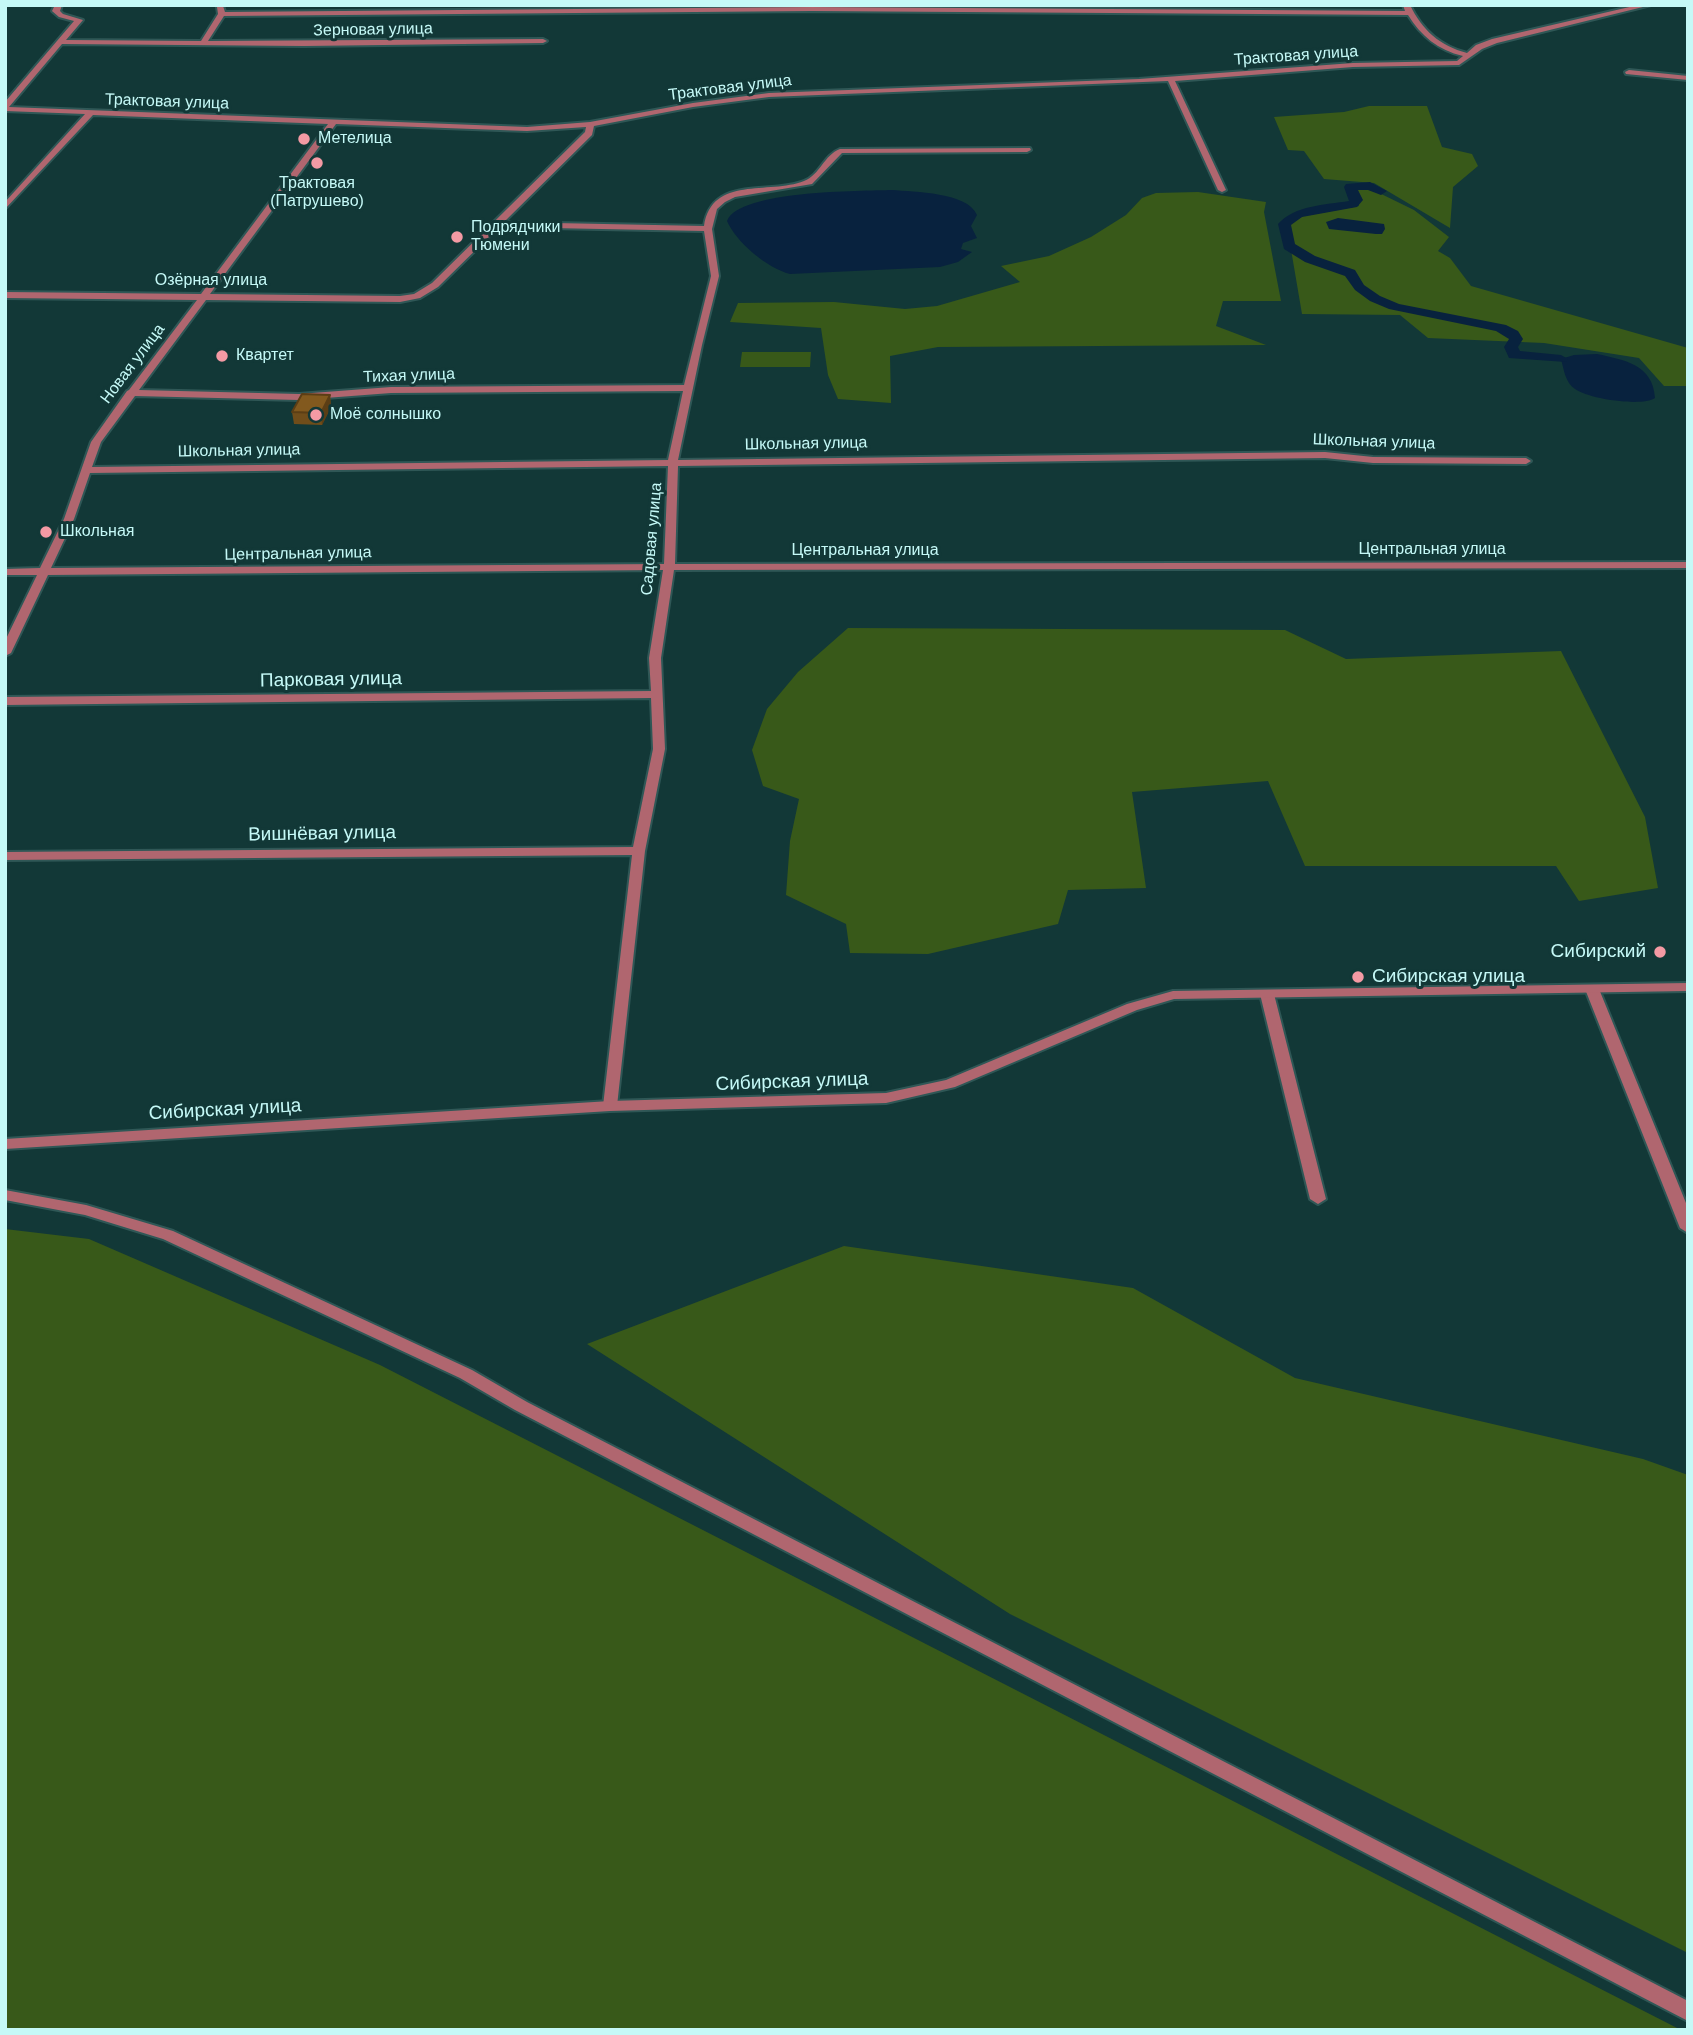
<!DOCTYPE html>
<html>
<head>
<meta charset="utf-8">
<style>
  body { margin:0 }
  #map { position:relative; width:1693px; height:2035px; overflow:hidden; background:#123837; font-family:Helvetica,sans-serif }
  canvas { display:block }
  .frame { position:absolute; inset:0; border:7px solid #c5f9f7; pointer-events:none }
</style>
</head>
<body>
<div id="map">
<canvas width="1693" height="2035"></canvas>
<div class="frame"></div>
</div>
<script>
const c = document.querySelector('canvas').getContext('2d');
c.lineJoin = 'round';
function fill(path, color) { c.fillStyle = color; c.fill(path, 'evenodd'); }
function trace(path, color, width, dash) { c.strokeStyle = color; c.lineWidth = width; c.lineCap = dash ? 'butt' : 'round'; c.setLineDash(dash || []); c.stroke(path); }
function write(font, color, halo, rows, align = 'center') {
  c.font = font + ' Helvetica,sans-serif'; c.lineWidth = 6; c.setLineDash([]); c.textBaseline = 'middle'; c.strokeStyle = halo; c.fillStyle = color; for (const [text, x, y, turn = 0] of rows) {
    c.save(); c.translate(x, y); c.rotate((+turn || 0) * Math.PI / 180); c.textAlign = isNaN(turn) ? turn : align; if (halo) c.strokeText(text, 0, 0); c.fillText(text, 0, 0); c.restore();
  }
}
fill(new Path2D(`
  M1369 106H1427L1442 147 1472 154 1478 166 1453 187 1450 228 1374 183 1324 179 1304 151 1288 150 1274 117 1344 112Z
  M1369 188 1414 210 1449 237 1438 251 1450 258 1471 286 1688 348V386H1664L1639 358 1544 343 1428 338 1400 315 1302 314 1287 226 1303 216 1359 206 1355 189Z
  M1198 192 1266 202 1264 212 1281 301H1223L1216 326 1266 345 938 347 890 356 891 403 838 399 828 375 821 328 730 322 738 303 834 302 905 309 937 306 1020 282 1001 266 1049 256 1091 237 1126 215 1142 198 1156 193Z
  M742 352H811L810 367H740Z
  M848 628 1285 630 1346 659 1561 651 1645 817 1658 888 1579 901 1556 866H1305L1268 781 1132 792 1146 888 1068 890 1058 924 928 954 850 953 846 924 786 895 790 841 799 799 763 786 752 750 767 709 798 672Z
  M5 1229 89 1239 380 1365 1681 2030H5Z
  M844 1246 1133 1288 1295 1378 1643 1459 1688 1475V1953L1010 1614 587 1344Z`), '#385919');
fill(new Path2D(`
  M892 190C914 192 968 192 977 215L971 226 977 238 963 243 961 249 972 252 958 262 940 267 790 274C767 268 736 242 727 221 739 190 862 191 892 190Z
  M1338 218 1384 224 1385 229 1382 234H1376L1329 229 1326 222Z
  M1597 354C1624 360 1653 364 1655 398 1642 407 1589 399 1575 389 1565 382 1564 370 1561 359L1574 355Z`), '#08223e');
fill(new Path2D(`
  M1370 182 1387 191 1381 195 1368 190H1358L1363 200 1357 207 1302 217 1291 225 1295 244 1315 256 1355 270 1364 285 1380 296 1399 304 1506 325 1518 331 1523 339 1518 347 1520 351 1561 355 1568 359 1566 362 1509 358 1504 347 1509 339 1496 331 1389 309 1370 301 1355 290 1345 276 1305 262 1284 249 1278 224C1295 205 1325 205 1349 201L1344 187 1346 184Z`), '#08223e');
const minor = new Path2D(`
  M55 5H62L60 11 63 14 83 20 66 40 201 41 218 14 217 7 220 5 223 6 225 12 812 7 1405 11 1403 5H1410C1422 30 1440 46 1467 53L1476 45 1492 39 1638 5H1651L1497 43 1482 49 1459 65 1353 67 1175 81 1226 190 1222 192 1218 190 1168 81 769 97 693 107 594 126 592 135 504 222 704 226C712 175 769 195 804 181 820 175 824 155 840 149L1030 148 1031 150 1027 152 842 153 812 184 735 197 725 202 717 209 712 229 719 276 702 345 678 460 1325 452 1373 457 1526 458 1531 461 1526 464 1373 463 1325 458 678 466 675 564 1688 562V568L674 570 661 658 665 749 645 851 617 1106 615 1109H605L603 1106 632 855 5 860V852L633 847 653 749 651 698 5 705V697L651 691 649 658 663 570 48 575 11 653 5 656V641L37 575H5V569L40 568 64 519 91 442 127 391 129 390 197 300 5 298V292L201 294 328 124 93 115 5 209V202L85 114 5 111V102L74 21 59 17 52 11ZM812 11 1408 15C1421 36 1438 50 1463 56L1457 61 1353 63 1139 79 769 93 693 103 590 122 527 127 9 107 62 44 304 46 543 43 547 41 543 39 208 41 224 16ZM336 124 527 131 586 127 585 132 432 283 414 294 400 296 210 294ZM499 227 704 231 711 276 684 385 391 387 299 394 139 390 206 300 400 302 420 298 438 287ZM683 391 668 460 92 467 101 442 135 396 299 400 391 393ZM668 466 664 564 51 568 74 519 90 473Z
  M1629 70 1688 76V80L1626 74 1625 72Z
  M1592 985 1599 989 1688 1208V1233L1680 1228 1585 989Z
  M1267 990 1274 994 1326 1199 1318 1204 1310 1199 1260 994Z
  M5 1190 86 1205 173 1231 472 1370 527 1402 1688 2001V2021L515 1410 460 1378 163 1239 85 1215 5 1200Z`);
const tertiary = new Path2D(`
  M1688 983V991L1174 999 1137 1010 955 1087 886 1103 610 1111 5 1149V1139L610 1101 886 1093 946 1080 1127 1004 1173 991Z`);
trace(minor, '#2f5756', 4);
trace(tertiary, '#2f5756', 4);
fill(minor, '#b0666f');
fill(tertiary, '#b0666f');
fill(new Path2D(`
  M330 395 331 407 322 425 294 424 292 412Z`), '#704d1a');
fill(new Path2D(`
  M330 395 331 407 322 425 321 413Z`), '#5b3e15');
const building = new Path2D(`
  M302 394 330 395 321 413 292 412Z`);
fill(building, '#82591e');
trace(building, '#5b3e15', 2);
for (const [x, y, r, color] of [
  [304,139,7,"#f49aa4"],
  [317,163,7,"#f49aa4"],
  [457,237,7,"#f49aa4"],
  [222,356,7,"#f49aa4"],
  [316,415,7,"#f49aa4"],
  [46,532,7,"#f49aa4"],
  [1660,952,7,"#f49aa4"],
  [1358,977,7,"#f49aa4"]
]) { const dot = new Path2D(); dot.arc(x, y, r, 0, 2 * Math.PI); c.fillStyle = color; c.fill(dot); trace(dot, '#123837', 2.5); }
write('16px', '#c5f9f7', '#123837', [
  ["Зерновая улица",373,30,-1],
  ["Трактовая улица",1296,56,-4],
  ["Трактовая улица",730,88,-7],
  ["Трактовая улица",167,102,2],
  ["Озёрная улица",211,281],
  ["Новая улица",133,364,-53],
  ["Тихая улица",409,376,-2],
  ["Школьная улица",1374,442,2],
  ["Школьная улица",806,444,-1],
  ["Школьная улица",239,451,-1],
  ["Садовая улица",652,539,-85],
  ["Центральная улица",1432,550],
  ["Центральная улица",865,551],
  ["Центральная улица",298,554,-1]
]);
write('16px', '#c5f9f7', '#123837', [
  ["Метелица",318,139],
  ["Трактовая",317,184,"center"],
  ["(Патрушево)",317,202,"center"],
  ["Подрядчики",471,228],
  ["Тюмени",471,246],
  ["Квартет",236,356],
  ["Моё солнышко",330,415],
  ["Школьная",60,532]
], 'left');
write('19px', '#c5f9f7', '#123837', [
  ["Парковая улица",331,680,-1],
  ["Вишнёвая улица",322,834,-1],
  ["Сибирская улица",792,1082,-2],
  ["Сибирская улица",225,1110,-3]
]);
write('19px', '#c5f9f7', '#123837', [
  ["Сибирский",1646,952],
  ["Сибирская улица",1372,977,"left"]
], 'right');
</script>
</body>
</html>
